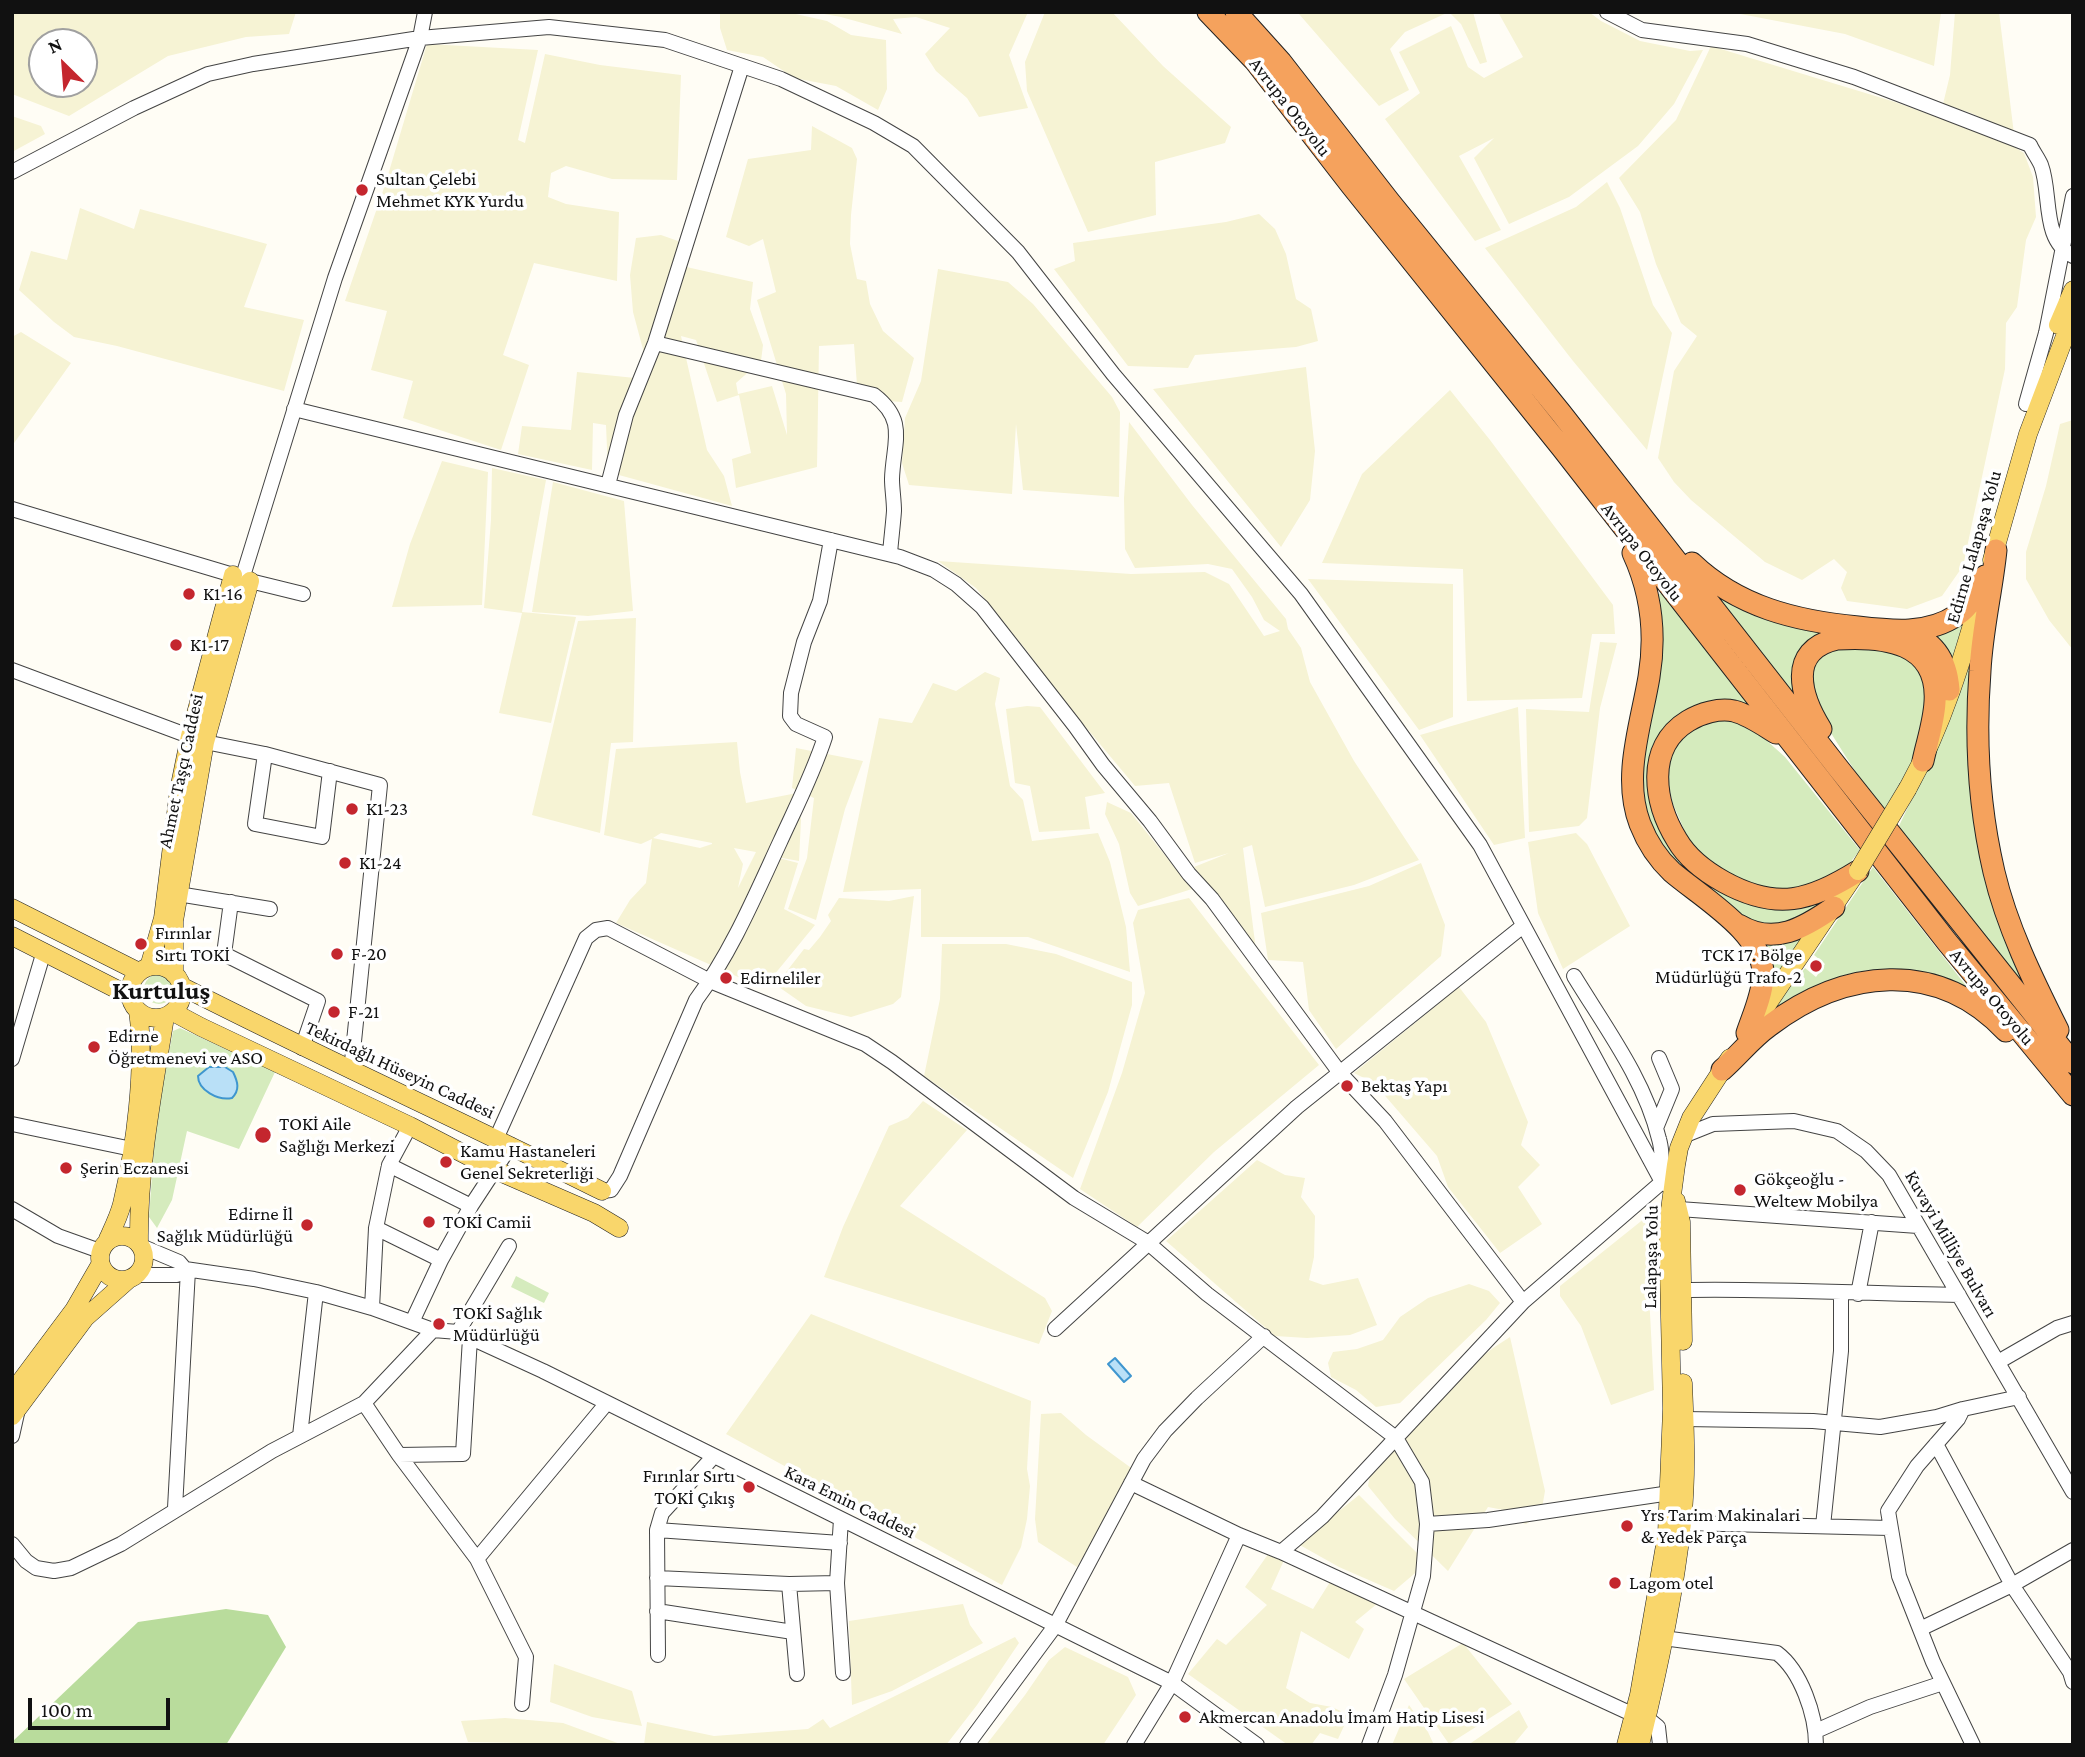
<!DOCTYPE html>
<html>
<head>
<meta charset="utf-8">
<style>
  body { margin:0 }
  #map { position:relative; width:2085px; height:1757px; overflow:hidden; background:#fffdf5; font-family:"Crimson Pro",serif }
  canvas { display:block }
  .frame { position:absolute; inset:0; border:14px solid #111; pointer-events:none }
  .north { position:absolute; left:28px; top:28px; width:70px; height:70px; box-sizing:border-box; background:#fff; border:2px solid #a0a0a0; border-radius:50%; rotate:335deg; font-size:19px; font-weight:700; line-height:28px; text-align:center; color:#111 }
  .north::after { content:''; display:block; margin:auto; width:24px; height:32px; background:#c4262e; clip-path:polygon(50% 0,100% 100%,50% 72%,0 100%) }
  .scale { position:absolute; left:28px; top:1698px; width:142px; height:32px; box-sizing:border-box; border:4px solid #111; border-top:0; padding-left:9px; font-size:21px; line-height:24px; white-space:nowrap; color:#111; -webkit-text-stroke:5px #fff; paint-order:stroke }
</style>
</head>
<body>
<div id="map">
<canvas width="2085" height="1757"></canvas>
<div class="frame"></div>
<div class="north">N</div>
<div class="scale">100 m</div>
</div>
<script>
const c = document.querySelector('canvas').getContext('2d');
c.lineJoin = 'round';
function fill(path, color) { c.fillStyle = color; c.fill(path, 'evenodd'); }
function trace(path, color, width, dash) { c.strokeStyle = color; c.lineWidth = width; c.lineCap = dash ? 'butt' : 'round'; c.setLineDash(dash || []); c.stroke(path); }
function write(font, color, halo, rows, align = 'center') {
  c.font = font + ' "Crimson Pro",serif'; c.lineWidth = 7; c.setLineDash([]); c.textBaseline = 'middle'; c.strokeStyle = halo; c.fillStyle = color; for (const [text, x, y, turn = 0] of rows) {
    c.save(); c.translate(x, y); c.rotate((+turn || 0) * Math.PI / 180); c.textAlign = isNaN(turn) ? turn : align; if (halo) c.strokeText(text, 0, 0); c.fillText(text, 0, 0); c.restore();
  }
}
fill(new Path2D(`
  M12 12H296L289 34 246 37 168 56 69 116 12 94ZM42 42H84V84H42Z
  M720 12H787L827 21 851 35 886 40 887 89 878 110 836 86 794 78 763 57 727 50 720 28Z
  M813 12H1028L1009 55 1028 108 979 117 967 98 936 71 925 54 950 28 916 17 893 19 902 34 841 17Z
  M1045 12H1112L1163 66 1231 127 1225 143 1155 162 1156 215 1088 232 1027 91 1025 62Z
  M1301 12H1473L1487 62 1480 64 1461 24 1449 12 1405 32 1390 49 1409 90 1379 106 1299 14Z
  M1498 12H1589L1601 21 1640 41 1690 51 1703 50 1674 104 1638 146 1569 197 1509 224 1474 158 1494 138 1459 156 1501 230 1475 241 1385 119 1420 93 1399 52 1451 26 1468 67 1484 78 1523 57Z
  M1730 12H1941L1934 66 1845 34Z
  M1955 12H1999L2014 134 1971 113 1943 104 1950 75Z
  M427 44 538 50 518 140 525 143 545 54 600 65 681 75 677 180 612 179 566 166 551 173 548 197 566 204 619 212 617 281 534 263 503 355 529 365 501 450 403 418 413 381 371 370 387 311 345 301 385 185Z
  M1711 46 1895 102 2008 143 2024 153 2033 177 2036 217 2026 240 2017 307 2006 323 2005 369 1963 566 1942 596 1907 609 1847 601 1841 588 1847 572 1834 559 1802 580 1765 562 1691 500 1674 482 1658 458 1674 371 1697 336 1681 323 1656 264 1640 212 1619 178 1676 120Z
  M12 116 41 126 45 134 12 152Z
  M812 126 852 148 857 159 851 215 850 244 857 279 866 281 870 304 883 331 914 358 902 402 858 399 854 344 819 346 817 467 736 488 732 459 751 453 739 395 717 402 696 340 681 336 707 450 724 476 732 506 608 472 606 425 593 423 592 470 518 454 522 426 571 430 577 372 635 378 644 353 633 312 630 275 636 238 661 235 678 241 682 266 753 282 750 309 763 345 761 361 736 383 738 394 772 386 787 435 786 394 757 300 776 292 763 239 749 246 726 237 748 159 811 150Z
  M1607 182 1620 208 1653 305 1672 333 1647 450 1573 361 1485 248 1576 207Z
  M80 208 134 229 140 209 267 244 244 307 304 320 284 391 117 346 74 337 54 322 19 290 31 251 67 260Z
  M1259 214 1275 229 1286 254 1296 299 1311 309 1318 341 1296 347 1195 355 1188 368 1128 366 1054 269 1075 261 1073 243 1226 222Z
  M938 269 1008 282 1033 304 1112 397 1120 412 1119 497 1023 490 1016 424 1012 494 909 485 902 463 905 418 921 381Z
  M21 332 71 363 12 446V337Z
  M1306 367 1315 451 1310 500 1281 547 1153 389Z
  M1450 390 1490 440 1613 605 1615 634H1592L1582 698 1467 701 1463 569 1322 563 1362 474Z
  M2073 420V650L2049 620 2026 579V552L2046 486 2060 424Z
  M1129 422 1192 505 1286 619 1288 629 1301 648 1310 682 1354 761 1419 860 1354 885 1265 907 1252 845 1243 848 1256 950 1194 867 1229 853 1195 863 1169 783 1135 786 1059 695 1027 651 976 588 938 561 1131 574 1205 572 1229 584 1264 636 1280 631 1264 620 1252 597 1232 569 1208 564 1135 568 1125 549 1124 498Z
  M442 461 488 472 482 605 392 607 410 544Z
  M492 468 546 480 522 612 576 617 551 723 499 713 522 613 484 608 491 520Z
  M553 482 624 501 633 611 588 616 532 612Z
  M1308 579 1453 584V717L1419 730Z
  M636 618 633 742 611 743 600 833 532 815 578 621Z
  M1600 642 1617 643 1600 708 1587 818 1579 826 1529 832 1526 709 1589 712Z
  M985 672 1000 678 995 704 1010 786 1023 800 1032 841 1098 833 1110 862 1126 927 1130 972 1028 937H921V889L843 892 879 718 912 723 933 683 956 691Z
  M1027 706 1040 707 1105 793 1085 797 1090 829 1039 832 1030 786 1015 783 1006 709Z
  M1518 707 1525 838 1494 845 1420 735Z
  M737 742 740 772 746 803 797 793 801 820 799 861 771 856 798 863 784 909 815 925 774 975 754 984 616 923 630 900 646 883 652 839 641 844 604 835 616 749ZM661 833 712 843V844L700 848 653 838ZM734 848 756 852 738 888 743 864Z
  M796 748 863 761 845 809 816 920 788 909 807 858 814 798 792 788Z
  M1107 802 1131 813 1192 889 1138 906 1130 893 1119 844 1105 814Z
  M1576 833 1587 844 1630 926 1563 969 1538 913 1528 842Z
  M1421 863 1445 925 1441 956 1336 1049 1309 1010 1303 962 1268 960 1261 913 1369 886Z
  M914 896 901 997 893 1004 851 1017 806 1006 776 985 804 949 809 950 820 937 831 921 828 915 839 898 889 901Z
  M1189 898 1319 1065 1214 1152 1137 1227 1080 1189 1122 1073 1145 993 1133 923 1138 910Z
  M942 944H1006L1056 954 1132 982V1005L1108 1092 1073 1178 924 1076 940 999Z
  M1459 987 1486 1022 1528 1122 1521 1145 1540 1165 1518 1187 1542 1224 1500 1253 1448 1187 1437 1156 1374 1083 1354 1073Z
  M923 1101 967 1130 900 1206 1045 1298 1052 1311 1039 1344 824 1277 843 1227 889 1126 908 1118Z
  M1257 1160 1285 1175 1305 1178 1301 1197 1315 1216 1314 1257 1309 1280 1323 1285 1358 1278 1377 1325 1350 1335 1307 1338 1275 1336 1166 1241Z
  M1645 1218 1654 1390 1611 1405 1581 1326 1560 1296V1286Z
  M1469 1284 1489 1291 1500 1303 1486 1320 1400 1403 1376 1407 1356 1390 1331 1377 1328 1363 1333 1352 1357 1349 1383 1340 1400 1317 1428 1298Z
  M811 1314 1031 1401 1027 1469 1030 1486 1027 1519 1021 1547 1002 1585 726 1434Z
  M1510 1337 1545 1491 1541 1514 1526 1524 1512 1520 1504 1510 1488 1507 1448 1571 1395 1519 1368 1486 1372 1463 1456 1377 1493 1348Z
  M1061 1413 1086 1435 1134 1470 1077 1567 1038 1542 1035 1519 1041 1414Z
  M1359 1495 1427 1563 1394 1591 1339 1567 1298 1544Z
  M1271 1550 1285 1558 1271 1589 1313 1609 1330 1582 1378 1603 1355 1622 1364 1629 1349 1659 1301 1631 1286 1688 1310 1703 1332 1707 1349 1715 1338 1739 1320 1733 1311 1745H1288L1188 1674 1217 1639 1226 1645 1267 1605 1245 1587Z
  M963 1604 970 1625 983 1643 892 1691 852 1705 849 1621Z
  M1015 1637 1019 1643 977 1705 946 1745H644L647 1722 714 1736 808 1729 823 1719 830 1728Z
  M1463 1643 1512 1704 1449 1744 1404 1679Z
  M1065 1647 1128 1677 1136 1695 1103 1745H986L1025 1695 1049 1660Z
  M554 1664 632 1691 642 1726 592 1717 550 1702Z
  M1409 1705 1428 1732 1434 1745H1392Z
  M1519 1710 1528 1727 1513 1745H1468Z
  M505 1718 563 1723 623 1745 468 1742 461 1721Z`), '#f6f3d4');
fill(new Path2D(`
  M1709 589 1836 630 1820 639 1803 708Z
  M1662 593 1756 713 1690 711 1651 785 1714 884 1822 897 1826 902 1787 927 1747 923 1671 864 1639 809 1654 596Z
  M1966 616 1951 668 1932 639 1935 631Z
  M1973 644V736L2029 994 1898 828 1948 723Z
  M1850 646 1907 654 1929 684 1917 754 1907 774 1883 811C1856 776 1835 737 1810 701L1807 691 1817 655Z
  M1720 716 1755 730 1785 757 1860 850 1849 864 1850 866 1807 891 1756 888 1721 872 1697 850 1686 834 1673 804 1666 774 1675 742 1684 733Z
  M1873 867 1967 987C1916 966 1865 961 1815 987 1797 997 1781 1009 1765 1020L1805 968 1816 977 1825 964 1814 955Z
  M1807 930 1768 989 1761 938Z
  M144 989a15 15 0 1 1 30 0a15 15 0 1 1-30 0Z
  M180 1028 275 1072 239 1149 187 1131 172 1200 157 1228 149 1217 156 1121 173 1031Z
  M516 1276 549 1293 544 1303 511 1287Z`), '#d5ebbd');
fill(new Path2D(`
  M226 1609 268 1615 286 1647 226 1745H12V1742L138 1622Z`), '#b9dc9c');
const water = new Path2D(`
  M209 1067H225L233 1072C238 1082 240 1090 232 1098 218 1101 198 1090 198 1076Z
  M1115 1358 1131 1376 1124 1382 1108 1364Z`);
fill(water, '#b9e0f7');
trace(water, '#3f96cf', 2);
const minor = new Path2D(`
  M1607 12 1642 30 1747 44 1854 77 2030 145C2033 152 2038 158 2041 165 2052 194 2041 240 2073 256
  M12 172 134 108 208 74 253 64 420 38 549 27 665 40 781 79 874 123 913 146 1018 252 1113 374 1301 594 1480 845 1662 1182 1674 1189
  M655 343 874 395C908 421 893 443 892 479 892 489 894 500 894 511 893 525 891 540 890 554
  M2026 404 2046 333 2073 196
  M294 409 900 557 934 570 956 584 982 607 1075 726 1103 765 1150 821 1189 874 1212 899 1340 1073 1385 1121 1523 1302
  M608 485 626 415 655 343 742 66
  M12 509 233 575 243 576 250 581 303 594
  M243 576 335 278 420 38 425 12
  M12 670 205 742 265 754 380 785 351 1071
  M265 754 255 824 322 837 330 771
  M178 894 270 909
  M231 902 224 954 318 1001 302 1048
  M12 1059 44 951
  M12 1124 132 1149
  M1656 1128 1672 1089 1659 1058
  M1683 1136 1713 1124 1794 1121 1837 1131 1866 1151 1889 1175 2073 1492
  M496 1139 586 938 596 930 608 928 710 981 865 1044 892 1062 1074 1198 1147 1242 1207 1294 1396 1438 1422 1482 1427 1524 1423 1576 1395 1675 1369 1745
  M389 1165 471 1206
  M602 1191 611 1190 620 1176 696 1000C731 953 755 896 780 842 796 807 813 774 825 737L796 724 790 716 791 693 804 642 820 601 831 540
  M12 1209 58 1236 100 1251
  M1679 1209 1918 1226
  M376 1228 441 1260
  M141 1246 179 1262 185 1269 254 1279 316 1292 372 1308 433 1330 458 1332 543 1371 1172 1683 1257 1745
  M135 1275H177L185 1269
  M1682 1290C1775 1288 1866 1294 1959 1295
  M1858 1294 1872 1222
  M372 1308 376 1228 389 1165 410 1126
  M412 1322 441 1260 471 1206 511 1145
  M1055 1329 1297 1107 1523 926
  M458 1332 509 1246
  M1998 1362 2057 1328 2073 1323
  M364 1403 399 1455 477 1559 526 1657 522 1704
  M1684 1419 1813 1421 1880 1427 1937 1417 1963 1409
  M12 1436 18 1409
  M300 1436 316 1292
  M1936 1444 2012 1585 2070 1672 2073 1682
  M399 1455 463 1454 470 1338
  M1131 1483 1239 1535 1281 1552 1634 1715
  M175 1508 188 1270
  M841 1519 837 1583 843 1673
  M1682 1523 1890 1528
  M1427 1524 1488 1520 1670 1493
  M1823 1526 1841 1351V1293
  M657 1530 840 1543
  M12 1544 26 1561 36 1568 54 1571 71 1568 121 1544 272 1451 364 1403 433 1330
  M1281 1552 1322 1517 1523 1302 1662 1182C1662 1168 1663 1152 1659 1139 1645 1080 1605 1027 1574 976
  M477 1559 606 1404
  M657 1578 789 1584 837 1583
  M789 1584 797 1674
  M657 1611 793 1632
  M1920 1629 2012 1585 2073 1550
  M1663 1638 1777 1653C1801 1671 1816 1715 1816 1745
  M658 1655 657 1530 662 1513 714 1456
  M1647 1718 1658 1727 1660 1745
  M1816 1731 1870 1707 1943 1683
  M967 1745 1055 1626 1144 1459 1165 1431 1197 1398 1264 1336
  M1134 1745 1172 1683 1239 1535
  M1973 1745 1933 1662 1899 1576 1888 1511 1917 1466 1958 1419 1963 1409 2019 1397`);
const major = new Path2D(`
  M2058 325 2073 290
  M1992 560 2028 434 2073 315
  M1908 788C1943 725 1963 658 1982 590
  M12 908 139 972
  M12 936 130 996
  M130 992a26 26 0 1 1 52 0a26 26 0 1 1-52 0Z
  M149 967 163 918 179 790 190 736 233 575
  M174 974V921L205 742 250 581
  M181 986C320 1057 462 1121 602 1191
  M173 1012 201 1027 410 1126 495 1170 594 1213 619 1228
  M1756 1021 1856 873
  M1676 1201 1681 1222 1683 1341
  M100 1258a22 22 0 1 1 44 0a22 22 0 1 1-44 0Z
  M108 1239C113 1228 119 1216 122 1204 135 1149 146 1067 138 1011
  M139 1243C138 1167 153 1092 165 1017
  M12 1393 74 1310 100 1265
  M12 1416 85 1318 129 1279
  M1626 1745 1639 1695 1667 1534 1672 1409 1668 1225 1676 1165 1679 1148 1691 1118 1730 1058
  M1640 1745C1658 1672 1674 1597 1682 1523 1687 1476 1685 1429 1683 1383`);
const highway = new Path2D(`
  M1208 12 1255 61 1351 185 1562 448 1947 942 2073 1095
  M1236 12 1281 62 1389 201 1561 413 1839 769 2073 1063
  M1996 550C1992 590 1982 630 1980 671 1975 737 1979 808 1994 872 2007 927 2033 980 2058 1030
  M1633 553C1651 592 1656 635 1649 677 1641 725 1622 777 1640 824 1647 842 1658 859 1672 872 1701 897 1766 934 1763 977 1762 996 1753 1015 1747 1033
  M1692 563C1738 607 1796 621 1858 627 1892 631 1928 635 1957 615 1971 606 1978 590 1985 576
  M1905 632C1934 640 1947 661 1949 690
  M1821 729C1801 697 1786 650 1837 639 1884 636 1939 642 1935 702 1934 722 1927 742 1923 761
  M1776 733C1763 725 1749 715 1734 711 1719 708 1701 713 1688 721 1645 747 1654 803 1677 840 1688 859 1706 872 1724 882 1777 911 1810 901 1858 871
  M1739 925C1774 946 1804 928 1834 907
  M1722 1070C1738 1056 1752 1038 1769 1026 1844 969 1937 958 2006 1031`);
trace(minor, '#444', 16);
trace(major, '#222', 19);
trace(highway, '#222', 23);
trace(minor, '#fff', 14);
trace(major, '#f9d66b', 18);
trace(highway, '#f5a25d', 21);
const majorBridge = new Path2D(`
  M1858 871 1908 788`);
trace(majorBridge, '#222', 19, []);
trace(majorBridge, '#f9d66b', 18);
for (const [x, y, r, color] of [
  [362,190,7,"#c4262e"],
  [189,594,7,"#c4262e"],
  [176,645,7,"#c4262e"],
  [352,809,7,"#c4262e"],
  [345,863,7,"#c4262e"],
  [141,944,7,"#c4262e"],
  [337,954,7,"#c4262e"],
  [1816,966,7,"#c4262e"],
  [726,978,7,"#c4262e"],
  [334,1012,7,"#c4262e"],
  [94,1047,7,"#c4262e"],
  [1347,1086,7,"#c4262e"],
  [263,1135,9,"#c4262e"],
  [446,1162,7,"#c4262e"],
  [66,1168,7,"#c4262e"],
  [1740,1190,7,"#c4262e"],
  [429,1222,7,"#c4262e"],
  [307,1225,7,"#c4262e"],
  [439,1324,7,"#c4262e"],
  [749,1487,7,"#c4262e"],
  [1627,1526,7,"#c4262e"],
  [1615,1583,7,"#c4262e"],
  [1185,1717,7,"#c4262e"]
]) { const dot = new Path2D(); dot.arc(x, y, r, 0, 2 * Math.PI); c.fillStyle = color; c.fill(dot); trace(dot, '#fff', 2.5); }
write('19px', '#111', '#fff', [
  ["Avrupa Otoyolu",1290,107,52],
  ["Edirne Lalapaşa Yolu",1974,547,-74],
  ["Avrupa Otoyolu",1642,552,52],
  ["Ahmet Taşçı Caddesi",181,771,-78],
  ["Avrupa Otoyolu",1992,997,50],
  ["Tekirdağlı Hüseyin Caddesi",400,1070,25],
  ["Kuvayi Milliye Bulvarı",1951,1244,60],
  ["Lalapaşa Yolu",1651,1257,-89],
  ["Kara Emin Caddesi",850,1502,26]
]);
write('19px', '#111', '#fff', [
  ["Sultan Çelebi",376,179],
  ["Mehmet KYK Yurdu",376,201],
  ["K1-16",203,594],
  ["K1-17",190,645],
  ["K1-23",366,809],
  ["K1-24",359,863],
  ["Fırınlar",155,933],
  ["Sırtı TOKİ",155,955],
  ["F-20",351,954],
  ["TCK 17. Bölge",1802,955,"right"],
  ["Müdürlüğü Trafo-2",1802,977,"right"],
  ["Edirneliler",740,978],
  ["F-21",348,1012],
  ["Edirne",108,1036],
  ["Öğretmenevi ve ASO",108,1058],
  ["Bektaş Yapı",1361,1086],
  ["TOKİ Aile",279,1124],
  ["Sağlığı Merkezi",279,1146],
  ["Kamu Hastaneleri",460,1151],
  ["Genel Sekreterliği",460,1173],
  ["Şerin Eczanesi",80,1168],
  ["Gökçeoğlu -",1754,1179],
  ["Weltew Mobilya",1754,1201],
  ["Edirne İl",293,1214,"right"],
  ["Sağlık Müdürlüğü",293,1236,"right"],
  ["TOKİ Camii",443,1222],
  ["TOKİ Sağlık",453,1313],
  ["Müdürlüğü",453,1335],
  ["Fırınlar Sırtı",735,1476,"right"],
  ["TOKİ Çıkış",735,1498,"right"],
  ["Yrs Tarim Makinalari",1641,1515],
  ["& Yedek Parça",1641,1537],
  ["Lagom otel",1629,1583],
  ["Akmercan Anadolu İmam Hatip Lisesi",1199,1717]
], 'left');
write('bold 26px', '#111', '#fff', [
  ["Kurtuluş",161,991]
]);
</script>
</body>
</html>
